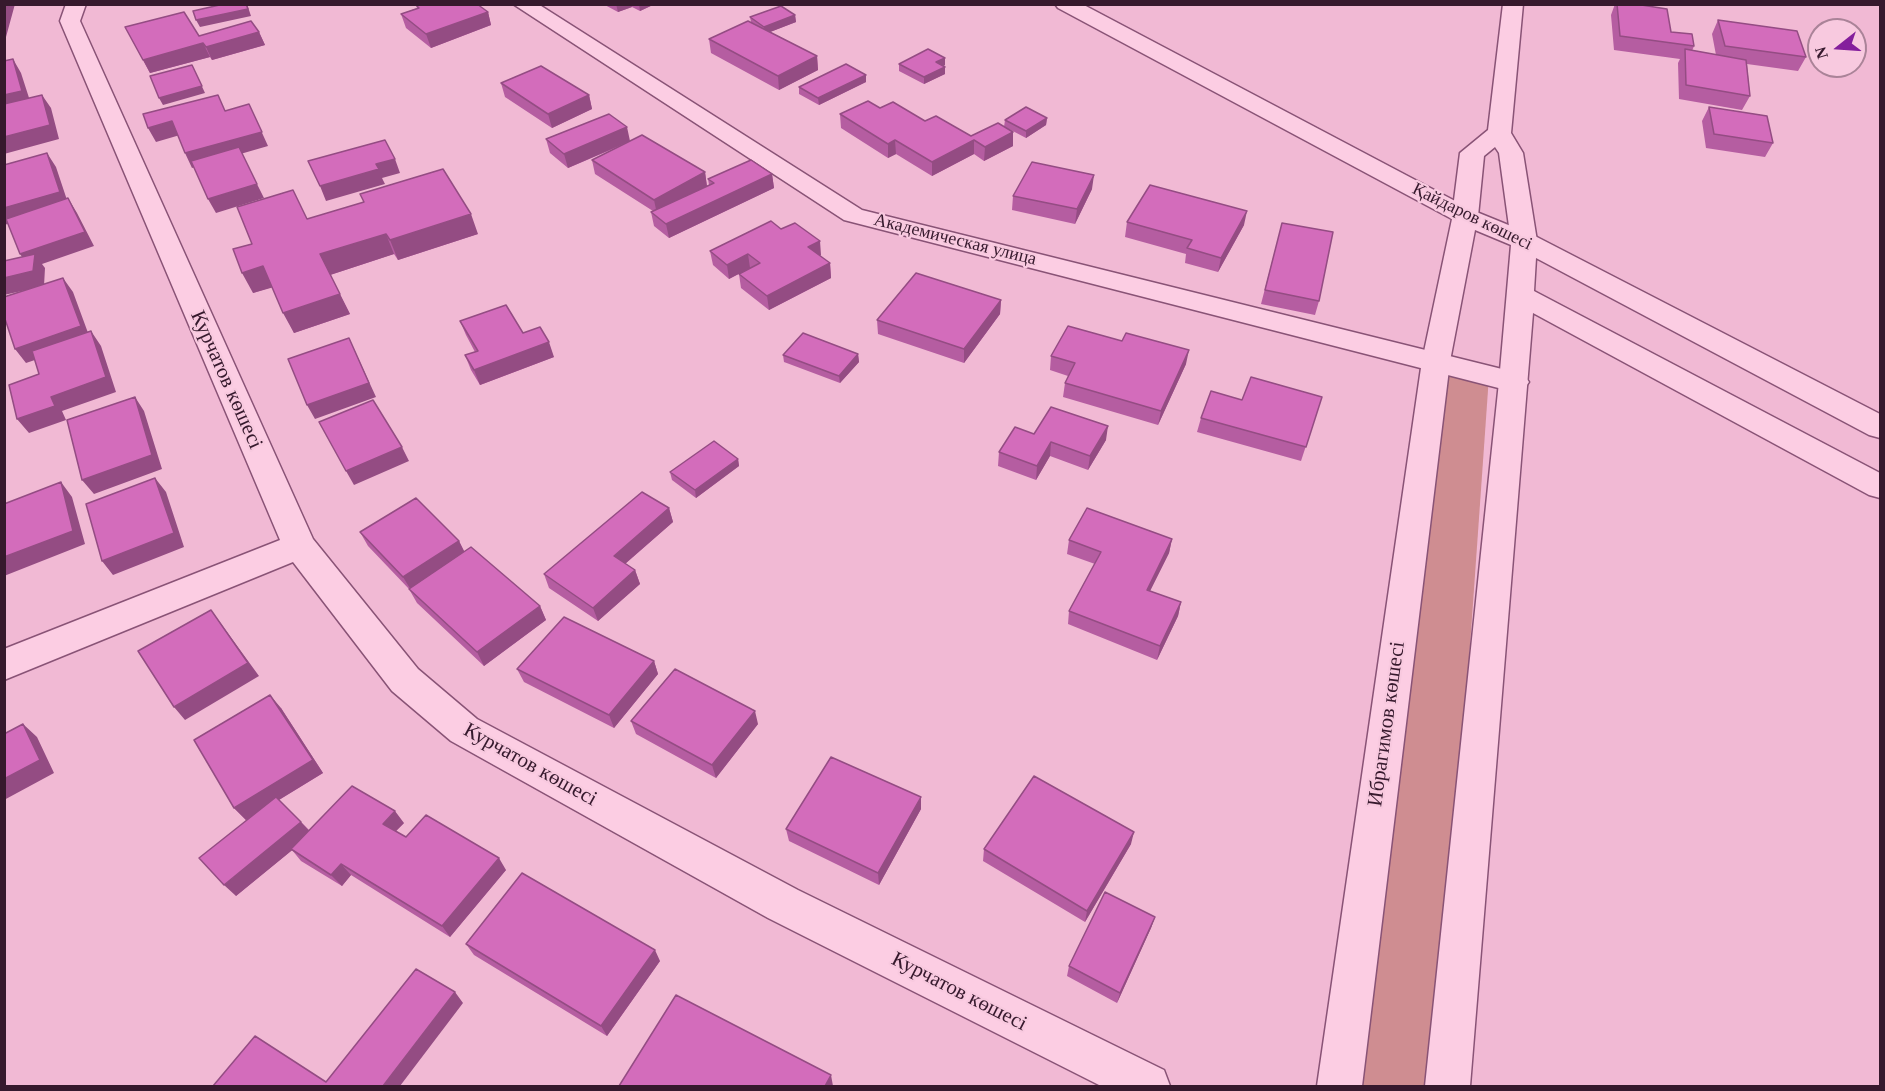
<!DOCTYPE html>
<html>
<head>
<meta charset="utf-8">
<style>
  body { margin:0 }
  #map { position:relative; width:1885px; height:1091px; overflow:hidden; background:#f1b9d4; font-family:Georgia,serif }
  canvas { display:block }
  .frame { position:absolute; inset:0; border:6px solid #36192d; pointer-events:none }
  .north { position:absolute; left:1807px; top:18px; width:60px; height:60px; box-sizing:border-box; background:#f8c9df; border:2px solid #aa8398; border-radius:50%; rotate:253deg; font-size:16px; font-weight:700; line-height:24px; text-align:center; color:#36192d }
  .north::after { content:''; display:block; margin:auto; width:21px; height:27px; background:#841e9c; clip-path:polygon(50% 0,100% 100%,50% 72%,0 100%) }
</style>
</head>
<body>
<div id="map">
<canvas width="1885" height="1091"></canvas>
<div class="frame"></div>
<div class="north">N</div>
</div>
<script>
const c = document.querySelector('canvas').getContext('2d');
c.lineJoin = 'round';
function fill(path, color) { c.fillStyle = color; c.fill(path, 'evenodd'); }
function trace(path, color, width, dash) { c.strokeStyle = color; c.lineWidth = width; c.lineCap = dash ? 'butt' : 'round'; c.setLineDash(dash || []); c.stroke(path); }
function write(font, color, halo, rows, align = 'center') {
  c.font = font + ' Georgia,serif'; c.lineWidth = 4.5; c.setLineDash([]); c.textBaseline = 'middle'; c.strokeStyle = halo; c.fillStyle = color; for (const [text, x, y, turn = 0] of rows) {
    c.save(); c.translate(x, y); c.rotate((+turn || 0) * Math.PI / 180); c.textAlign = isNaN(turn) ? turn : align; if (halo) c.strokeText(text, 0, 0); c.fillText(text, 0, 0); c.restore();
  }
}
fill(new Path2D(`
  M1440 365 1489 376 1439 1086H1350Z`), '#cf8d91');
const minor = new Path2D(`
  M66 4H86L80 21 313 539 418 669 477 719 798 890 1164 1070 1170 1086H1101L768 918 451 741 392 691 293 562 4 680V649L280 540 60 21Z
  M513 4H538L862 210 1514 372 1524 375 1529 382 1524 389 1514 392 844 220Z
  M1503 4H1523L1511 133 1523 153 1537 241 1533 247 1524 249 1515 247 1511 241 1499 153 1495 147 1484 156 1478 216 1474 221 1465 224 1456 221 1452 216 1460 153 1488 130Z`);
const tertiary = new Path2D(`
  M1055 4H1082L1474 211 1533 235 1880 414V438L1869 435 1536 258 1534 291 1880 473V498L1869 495 1533 313 1470 1086H1425L1499 382 1511 245 1475 230 1450 361 1362 1086H1317L1422 361 1452 219 1058 8Z`);
trace(minor, '#895376', 3);
trace(tertiary, '#895376', 3);
fill(minor, '#fccde3');
fill(tertiary, '#fccde3');
fill(new Path2D(`
  M603 4H655L640 11 632 7 618 12Z
  M1615 4H1635L1671 32 1694 46 1692 51 1716 55 1712 34 1718 20 1806 57 1798 71 1747 64 1750 96 1742 110 1679 99 1678 63 1680 59 1614 50 1611 15Z
  M416 5 488 12 491 25 431 48 406 28 401 14 417 8Z
  M795 15 796 22 770 32 817 56 818 70 779 90 711 53 709 39 751 22 750 17Z
  M125 27 199 36 259 32 265 45 212 60 210 57 150 73Z
  M899 64 945 65 943 66 945 67V74L924 84 899 71Z
  M866 82 819 105 799 94V87Z
  M501 83 589 95 592 109 552 128 505 97Z
  M1709 107 1773 143 1765 157 1706 148 1702 121Z
  M880 108 925 121 971 136 1004 127 1005 120 1047 118 1046 125 1026 138 1009 129 1013 132V146L984 161 974 154 932 176 896 154 888 158 841 128 840 114Z
  M546 139 630 141 705 172 707 186 709 185 708 179 772 174 774 188 669 238 654 226 651 212 653 211 595 174 592 160 620 146 568 168 550 153Z
  M1092 189 1075 224 1012 210 1013 196Z
  M307 219 478 234 398 260 394 254 330 275 350 314 294 333 272 287 253 293 252 244Z
  M1127 222 1244 225 1218 272 1185 263 1186 254 1125 237Z
  M1282 223 1319 301 1315 315 1261 304Z
  M781 229 821 255 820 256 830 263 831 278 769 310 741 288 739 274 750 268 729 279 713 265 710 251Z
  M1001 300 1000 314 964 363 878 334 877 320Z
  M460 321 523 333 554 357 480 385 471 370 465 355 475 352 466 335Z
  M858 354 859 362 840 383 784 362 783 355Z
  M1051 356 1186 364 1158 425 1063 397 1065 383 1068 376 1050 370Z
  M1322 397 1301 461 1197 432 1201 418 1242 400Z
  M1034 434 1106 440 1088 470 1050 456 1036 480 998 466 999 452Z
  M738 459 739 466 696 498 672 480 670 472Z
  M669 508 673 522 625 564 635 570 640 584 598 621 549 588 544 574Z
  M360 532 459 541 464 551 540 606 546 620 484 666 417 603 409 589 368 546Z
  M1172 539 1169 553 1150 591 1181 602 1178 616 1157 660 1068 624 1069 611 1095 564 1067 554 1069 540Z
  M654 661 658 674 614 728 524 682 517 669Z
  M281 708 323 773 279 800 309 830 404 823 396 831 406 837 506 870 450 937 351 875 342 886 301 861 292 850 236 896 246 820 234 808Z
  M631 721 758 724 716 778 636 734Z
  M921 809 879 885 789 841 786 829Z
  M1131 844 1085 922 983 861 984 849Z
  M1155 917 1151 928 1117 1003 1067 976 1069 966Z
  M466 944 660 961 607 1036 474 955Z`), '#b55da1');
fill(new Path2D(`
  M4 4H15L6 37H4Z
  M247 4 251 16 200 27 196 20Z
  M616 4H631L632 7 618 12Z
  M639 4H655L640 11Z
  M488 12 491 25 431 48 426 34Z
  M795 15 796 22 765 34 764 27Z
  M259 32 265 45 212 60 206 47Z
  M203 43 210 57 150 73 143 60Z
  M817 56 818 70 779 90 778 76Z
  M945 58V65L936 69V62Z
  M13 59 21 73 31 104 4 111V95Z
  M192 65 205 93 163 105 159 98Z
  M945 67V74L924 84V77Z
  M866 75V82L819 105 818 98Z
  M42 95 51 108 59 139 4 154V137Z
  M589 95 592 109 552 128 548 114Z
  M249 104 268 146 192 168 185 153Z
  M1047 118 1046 125 1026 138V131Z
  M172 121 180 135 156 142 148 128Z
  M627 127 630 141 568 168 564 154Z
  M1013 132V146L984 161 985 147Z
  M895 140 896 154 888 158V144Z
  M974 140V154L932 176V162Z
  M47 153 56 167 69 206 4 225V208Z
  M395 159 400 173 382 178 385 184 326 201 320 186 376 164Z
  M705 172 707 187 657 214 654 200Z
  M772 174 774 188 669 238 666 224Z
  M1094 175 1092 189 1075 224 1077 209Z
  M257 184 264 198 216 213 208 199Z
  M68 198 77 213 94 246 42 264 45 268 44 286 4 295V278L30 268 20 254Z
  M1247 211 1244 225 1218 272 1221 258Z
  M471 214 478 234 398 260 390 240Z
  M386 234 394 254 330 275 320 254Z
  M820 241 821 255 809 261 808 247Z
  M748 254 750 268 729 279 727 265Z
  M830 263 831 278 769 310 767 296Z
  M263 266 274 287 253 293 242 273Z
  M63 278 73 292 91 341 26 363 15 349Z
  M340 294 350 314 294 333 283 313Z
  M1001 300 1000 314 964 363V349Z
  M91 331 101 346 116 392 62 411 66 420 29 433 17 419 51 397Z
  M349 338 376 397 315 419 307 405Z
  M549 342 554 357 480 385 474 370Z
  M1189 350 1186 364 1158 425 1161 411Z
  M858 354 859 362 840 383 839 376Z
  M135 397 144 411 162 469 94 494 82 480Z
  M1108 426 1106 440 1088 470 1090 456Z
  M1051 442 1050 456 1036 480 1037 466Z
  M402 447 409 461 354 485 346 471Z
  M738 459 739 466 696 498 695 490Z
  M155 478 166 492 184 547 113 575 102 561Z
  M61 482 72 497 85 544 4 576V557Z
  M669 508 673 522 618 570 614 556Z
  M1172 539 1169 553 1144 603 1147 590Z
  M459 541 466 555 411 590 403 577Z
  M635 570 640 584 598 621 593 608Z
  M1181 602 1178 616 1157 660 1160 646Z
  M540 606 546 620 484 666 477 652Z
  M211 610 259 676 185 720 174 707Z
  M654 661 658 674 614 728 609 715Z
  M270 695 281 708 323 773 246 820 234 808Z
  M755 711 758 724 716 778 712 765Z
  M23 724 37 737 54 773 4 800V779Z
  M921 797V809L879 885 878 873Z
  M395 811 404 823 392 835 383 824Z
  M301 822 312 834 236 896 224 885Z
  M1134 832 1131 844 1085 922 1087 911Z
  M499 858 506 870 450 937 442 926Z
  M341 864 351 875 342 886 331 875Z
  M1155 917 1151 928 1117 1003 1120 993Z
  M655 950 660 961 607 1036 601 1026Z
  M455 992 463 1003 400 1086H383Z
  M831 1075 833 1086H825Z`), '#944c83');
const building = new Path2D(`
  M224 4H246L248 9 196 20 193 11Z
  M418 4H477L488 12 426 34 401 14 419 8 416 5Z
  M1617 4H1635L1667 9 1671 32 1692 34 1694 46 1620 36Z
  M781 6 795 15 764 27 750 17Z
  M184 12 199 36 251 21 259 32 206 47 203 43 143 60 125 27Z
  M1718 20 1797 31 1806 57 1725 46Z
  M748 21 817 56 778 76 709 39Z
  M928 49 945 58 936 62 945 67 924 77 899 64Z
  M1685 49 1746 60 1750 96 1686 85Z
  M13 59 22 91 4 95V61Z
  M846 64 866 75 818 98 799 87Z
  M192 65 202 86 159 98 150 76Z
  M541 66 589 95 548 114 501 83Z
  M42 95 50 125 4 137V104Z
  M218 95 225 111 249 104 262 132 185 153 172 121 148 128 143 114Z
  M868 101 880 108 893 102 925 121 936 116 971 136 998 123 1013 132 985 147 974 140 932 162 895 140 888 144 840 114Z
  M1026 107 1047 118 1026 131 1005 120Z
  M1709 107 1767 116 1773 143 1714 134Z
  M609 114 627 127 564 154 546 139Z
  M642 135 705 172 654 200 592 160Z
  M385 140 395 159 376 164 379 169 320 186 308 161Z
  M239 147 257 184 208 199 191 161Z
  M47 153 60 192 4 208V165Z
  M751 160 772 174 666 224 651 212 714 183 708 179Z
  M1032 162 1094 175 1077 209 1013 196Z
  M443 169 471 214 390 240 386 234 320 254 340 294 283 313 263 266 242 273 233 249 252 244 237 207 293 190 307 219 364 202 360 194Z
  M1150 185 1247 211 1221 258 1187 248 1192 240 1127 222Z
  M68 198 85 232 20 254 6 219Z
  M771 221 781 229 795 223 820 241 808 247 830 263 767 296 739 274 760 263 748 254 727 265 710 251Z
  M1282 223 1333 232 1319 301 1265 290Z
  M35 254 33 271 4 278V261Z
  M916 273 1001 300 964 349 877 320Z
  M63 278 81 326 15 349 4 316V297Z
  M506 305 523 333 540 327 549 342 474 370 465 355 478 351 460 321Z
  M1068 326 1122 341 1126 333 1189 350 1161 411 1065 383 1075 363 1051 356Z
  M91 331 106 377 51 397 55 406 17 419 9 385 39 374 32 351Z
  M803 333 858 354 839 376 783 355Z
  M349 338 369 383 307 405 288 359Z
  M1251 377 1322 397 1306 447 1201 418 1211 391 1242 400Z
  M135 397 152 455 82 480 67 420Z
  M373 400 402 447 346 471 319 422Z
  M1051 407 1108 426 1090 456 1051 442 1037 466 999 452 1015 427 1034 434Z
  M714 441 738 459 695 490 670 472Z
  M155 478 174 533 102 561 86 504Z
  M61 482 73 531 4 557V504Z
  M642 492 669 508 614 556 635 570 593 608 544 574Z
  M416 498 459 541 403 577 360 532Z
  M1087 508 1172 539 1147 590 1181 602 1160 646 1069 611 1101 552 1069 540Z
  M471 547 540 606 477 652 409 589Z
  M211 610 248 663 174 707 138 651Z
  M564 617 654 661 609 715 517 669Z
  M675 669 755 711 712 765 631 721Z
  M270 695 313 760 234 808 194 740Z
  M23 724 40 760 4 779V734Z
  M831 757 921 797 878 873 786 829Z
  M1034 776 1134 832 1087 911 984 849Z
  M352 786 395 811 383 824 406 837 426 815 499 858 442 926 341 864 331 875 291 849Z
  M276 797 301 822 224 885 199 858Z
  M522 873 655 950 601 1026 466 944Z
  M1105 892 1155 917 1120 993 1069 966Z
  M416 969 455 992 383 1086H213L255 1036 326 1082Z
  M676 995 831 1075 825 1086H619Z`);
fill(building, '#d36cbb');
trace(building, '#944c83', 1.5);
write('18px', '#36192d', '#f8c9df', [
  ["Қайдаров көшесі",1472,217,26],
  ["Академическая улица",955,240,14]
]);
write('21px', '#36192d', '#f8c9df', [
  ["Курчатов көшесі",226,380,66],
  ["Ибрагимов көшесі",1387,724,-82],
  ["Курчатов көшесі",530,765,29],
  ["Курчатов көшесі",959,992,27]
]);
</script>
</body>
</html>
